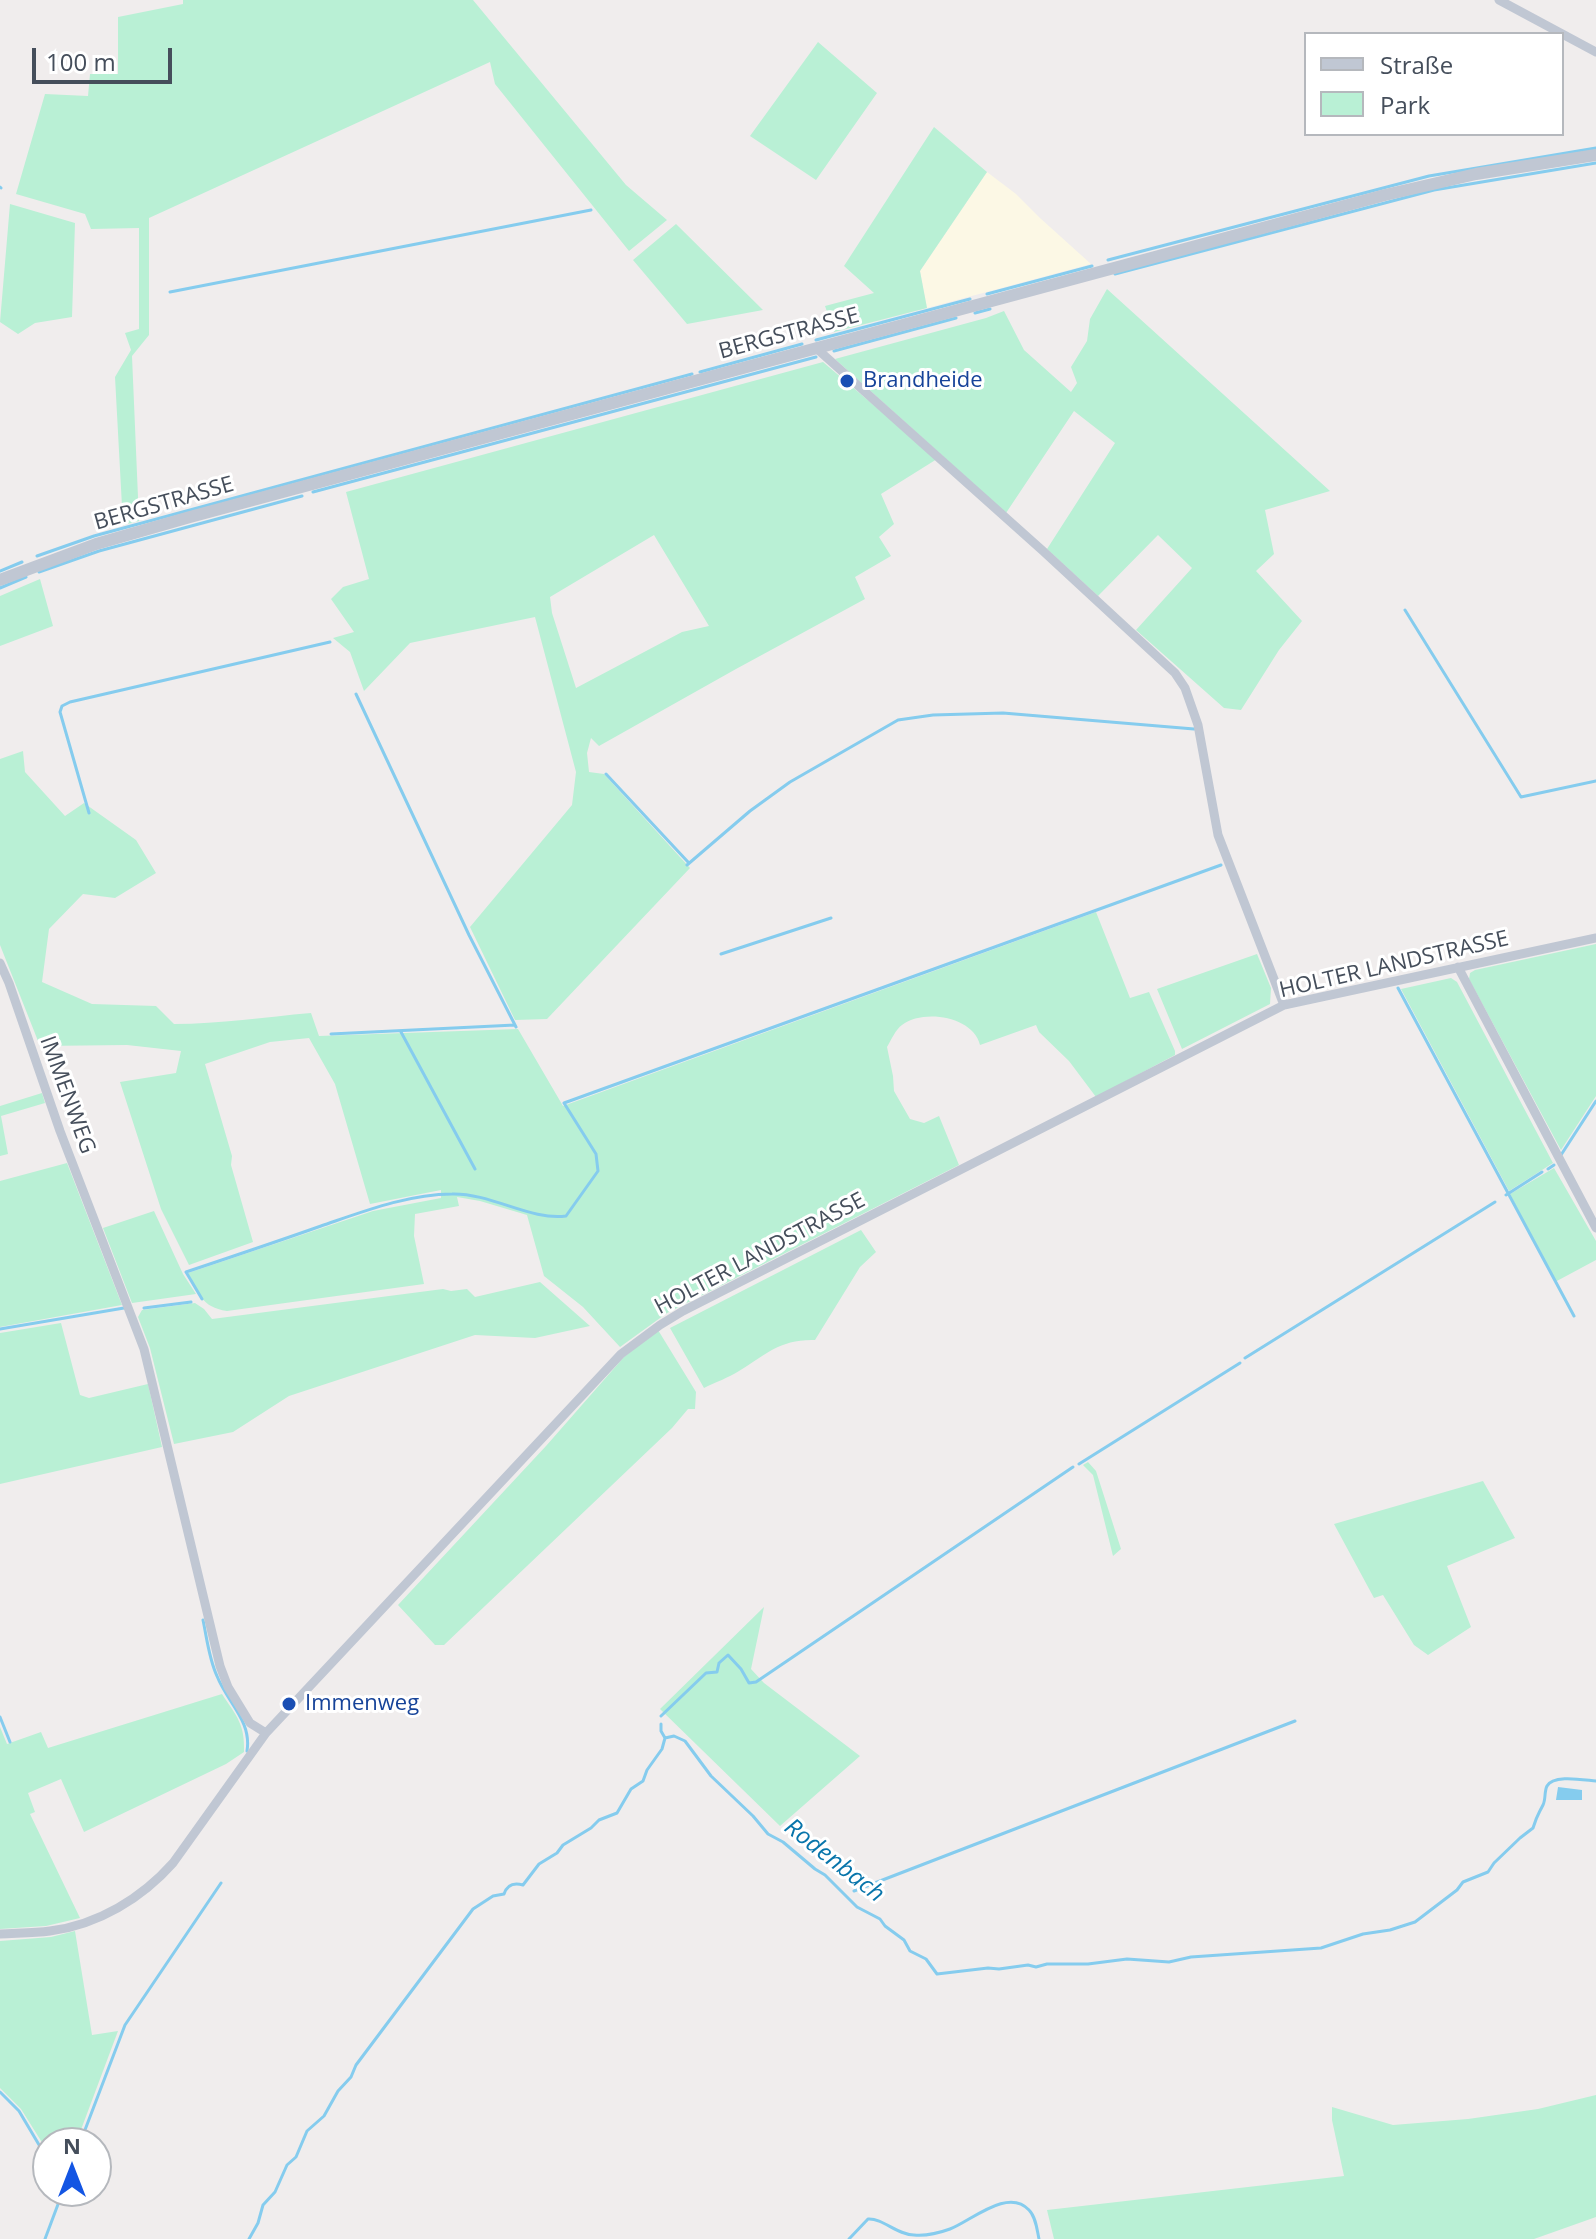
<!DOCTYPE html>
<html>
<head>
<meta charset="utf-8">
<style>
  body { margin:0 }
  #map { position:relative; width:1596px; height:2239px; overflow:hidden; background:#f0eded; font-family:"Open Sans",sans-serif }
  canvas { display:block }
  .legend { position:absolute; left:1304px; top:32px; width:260px; height:104px; box-sizing:border-box; background:#fff; border:2px solid #b5b8bd; margin:0; padding:10px 14px; list-style:none; font-size:24px; color:#454e5b }
  .legend li { display:flex; align-items:center; gap:16px; height:40px }
  .legend b { width:40px; border:2px solid #b5b8bd }
  .north { position:absolute; left:32px; top:2127px; width:80px; height:80px; box-sizing:border-box; background:#fff; border:2px solid #b5b8bd; border-radius:50%; rotate:0deg; font-size:22px; font-weight:700; line-height:32px; text-align:center; color:#454e5b }
  .north::after { content:''; display:block; margin:auto; width:28px; height:36px; background:#1355e3; clip-path:polygon(50% 0,100% 100%,50% 72%,0 100%) }
  .scale { position:absolute; left:32px; top:48px; width:140px; height:36px; box-sizing:border-box; border:4px solid #454e5b; border-top:0; padding-left:10px; font-size:24px; line-height:28px; white-space:nowrap; color:#454e5b; -webkit-text-stroke:6px #fff; paint-order:stroke }
</style>
</head>
<body>
<div id="map">
<canvas width="1596" height="2239"></canvas>
<ul class="legend">
<li><b style="height:10px;background:#c0c7d3"></b>Straße</li>
<li><b style="height:22px;background:#b9f0d5"></b>Park</li>
</ul>
<div class="north">N</div>
<div class="scale">100 m</div>
</div>
<script>
const c = document.querySelector('canvas').getContext('2d');
c.lineJoin = 'round';
function fill(path, color) { c.fillStyle = color; c.fill(path, 'evenodd'); }
function trace(path, color, width, dash) { c.strokeStyle = color; c.lineWidth = width; c.lineCap = dash ? 'butt' : 'round'; c.setLineDash(dash || []); c.stroke(path); }
function write(font, color, halo, rows, align = 'center') {
  c.font = font + ' "Open Sans",sans-serif'; c.lineWidth = 6; c.setLineDash([]); c.textBaseline = 'middle'; c.strokeStyle = halo; c.fillStyle = color; for (const [text, x, y, turn = 0] of rows) {
    c.save(); c.translate(x, y); c.rotate((+turn || 0) * Math.PI / 180); c.textAlign = isNaN(turn) ? turn : align; if (halo) c.strokeText(text, 0, 0); c.fillText(text, 0, 0); c.restore();
  }
}
fill(new Path2D(`
  M987 172 1016 194 1040 218 1091 264 927 308 920 271Z`), '#fcf8e5');
fill(new Path2D(`
  M183 0H473L626 185 667 220 629 251 495 84 490 62 149 218V335L132 356 139 521 123 525 115 377 131 350 125 333 139 329V228L91 229 85 214 16 194 45 94 88 96 90 74H118V17L183 4Z
  M818 42 877 93 816 180 750 136Z
  M934 127 987 172 920 271 927 308 834 332 825 306 874 293 844 266Z
  M10 204 75 223 72 317 35 323 18 334 0 322Z
  M676 224 763 310 687 324 633 260Z
  M1107 289 1330 491 1265 510 1274 554 1256 571 1302 621 1279 650 1241 710 1224 708 1136 630 1192 568 1158 535 1098 596 1047 549 1115 443 1074 411 1006 513 835 359 986 318 1004 311 1024 350 1071 392 1077 383 1071 367 1087 341 1090 319Z
  M823 362 937 459 881 494 894 524 879 537 891 556 855 577 865 599 736 669 599 746 591 738 587 753 589 772 604 774 690 868 547 1019 515 1020 470 927 572 805 576 772 535 617 410 643 364 691 350 652 333 638 354 632 331 599 343 587 369 579 346 492ZM654 535 709 626 682 632 576 688 552 613 550 597Z
  M40 579 53 626 0 646V596Z
  M23 751 25 772 65 816 84 803 136 840 156 873 115 898 83 894 49 929 42 982 92 1004 156 1006 174 1024C220 1024 265 1017 311 1013L319 1036 518 1029 563 1106 1096 912 1130 998 1149 992 1175 1051V1055L1096 1097 1069 1061 1039 1032 1036 1025 980 1045C973 1016 923 1009 902 1025 896 1029 891 1040 887 1047L893 1076 894 1091 910 1119 924 1123 939 1116 959 1165 667 1313 620 1347 583 1307 544 1276 527 1215 480 1201 457 1197 459 1206 415 1214 414 1236 424 1284 227 1311C201 1307 200 1294 188 1273L373 1211 441 1198V1190L370 1204 335 1084 309 1038 270 1042 205 1064 232 1156 231 1165 253 1242 189 1265 161 1209 120 1082 176 1073 181 1051 127 1045 40 1046 0 945V759Z
  M1596 944V1096L1561 1150 1469 979 1470 973 1475 970Z
  M1257 954 1271 988 1270 1004 1182 1049 1157 989Z
  M1451 978 1457 982 1553 1163 1509 1191 1401 989Z
  M42 1093 45 1103 1 1116 8 1154 0 1156V1106Z
  M67 1163 122 1305 0 1327V1181Z
  M1554 1168 1596 1241V1260L1555 1282 1510 1194Z
  M154 1211 183 1274 196 1294 132 1303 103 1228Z
  M861 1230 876 1252 860 1267 815 1340C780 1339 767 1354 739 1371 728 1378 716 1382 704 1388L670 1328Z
  M540 1282 590 1326 535 1338 475 1335 289 1396 233 1432 174 1444 150 1348 138 1317 142 1310 195 1303 204 1309 212 1319 443 1289 451 1291 467 1289 475 1297Z
  M61 1323 80 1395 89 1398 148 1384 162 1447 0 1484V1333Z
  M658 1330 696 1392 695 1409H688L672 1428 444 1645H435L398 1605 546 1446 624 1357Z
  M1088 1462 1096 1471 1121 1549 1113 1556 1093 1475 1083 1465Z
  M1483 1481 1515 1538 1447 1566 1471 1627 1428 1655 1414 1645 1383 1595 1374 1598 1334 1524Z
  M764 1607 751 1669 764 1683 860 1756 780 1826 660 1709Z
  M222 1694C237 1717 245 1724 244 1752L226 1764 84 1832 61 1779 28 1793 35 1812 30 1814 80 1918 46 1926 0 1929V1727L7 1744 41 1732 48 1748Z
  M75 1931 92 2035 118 2031 76 2143H48V2152L21 2109 0 2088V1941L51 1937Z
  M1596 2095V2217L1534 2239H1054L1047 2210 1344 2176 1332 2120V2107L1393 2125 1468 2119 1538 2109Z`), '#b9f0d5');
fill(new Path2D(`
  M1558 1787 1582 1790V1800H1556Z`), '#85ccee');
trace(new Path2D(`
  M0 187 1 188
  M1108 260 1429 176 1596 148
  M1115 274 1434 190 1596 163
  M170 292 591 210
  M987 294 1092 266
  M975 313 990 309
  M816 340 970 299
  M834 351 956 318
  M700 372 802 344
  M313 492 816 357
  M37 556 94 536 692 374
  M0 571 22 562
  M39 572 99 551 302 496
  M0 588 26 577
  M1405 610 1521 797 1596 781
  M356 694 469 935 516 1027
  M606 774 688 862
  M89 813 60 712 62 706 70 702 330 642
  M687 865 750 811 790 782 898 720 933 715 1003 713 1194 729
  M721 954 831 918
  M1398 988 1574 1316
  M401 1032 475 1169
  M331 1034 515 1025
  M1561 1155 1596 1101
  M1548 1169 1554 1165
  M1506 1195 1542 1172
  M202 1299 186 1272C231 1257 276 1242 321 1226 362 1212 408 1194 452 1194 491 1193 531 1221 566 1216L598 1171 596 1154 564 1103 1221 865
  M144 1308 191 1302
  M0 1329 124 1308
  M1245 1358 1495 1202
  M1079 1464 1240 1363
  M203 1620C207 1639 209 1659 217 1676 227 1702 252 1721 247 1751
  M661 1716 706 1673 717 1672 719 1663 728 1655 741 1669 749 1683 756 1682 1073 1467
  M0 1717 10 1742
  M661 1724V1731L665 1738
  M665 1738 674 1736 685 1741 711 1776 753 1816 768 1834 783 1842 815 1869 825 1875 857 1907 880 1919 885 1926 904 1940 910 1951 926 1959 937 1974 988 1968 999 1969 1028 1965 1036 1967 1047 1964H1088L1127 1959 1169 1962 1191 1957 1321 1948 1363 1934 1390 1930 1415 1922 1457 1890 1463 1882 1488 1872 1494 1863 1520 1838 1533 1828C1537 1815 1538 1815 1543 1805 1546 1799 1544 1792 1547 1786 1553 1774 1584 1780 1596 1781
  M854 1891 1295 1721
  M0 2092 19 2111 48 2160
  M80 2143 125 2025 221 1883
  M45 2239 63 2191
  M249 2239 258 2223 263 2205 275 2192 287 2165 296 2157 307 2131 324 2116 338 2091 351 2077 356 2065 473 1909 493 1896 504 1894C507 1885 513 1882 523 1885L539 1864 557 1853 563 1845 591 1828 599 1820 617 1813 631 1789 643 1781 647 1770 662 1749 665 1738
  M849 2239 868 2219C883 2218 897 2235 914 2235 925 2236 939 2233 950 2229 971 2221 1008 2187 1029 2210 1036 2217 1037 2230 1039 2239`), '#85ccee', 3);
trace(new Path2D(`
  M1499 0 1596 52
  M816 348 1043 551 1175 673 1185 688 1198 725 1218 835 1284 1005
  M0 963 9 983 60 1131 144 1349 220 1666 228 1687 250 1723 266 1733
  M1458 967 1596 1228
  M0 1934C17 1933 34 1933 50 1931 98 1925 142 1898 173 1863L266 1733 621 1354 660 1325 683 1311 1284 1005 1596 938`), '#c0c7d3', 9);
trace(new Path2D(`
  M0 580 96 544 190 517 1385 195 1476 174 1596 155`), '#c0c7d3', 12);
for (const [x, y, r, color] of [
  [847,381,8,"#1a4fb4"],
  [289,1704,8,"#1a4fb4"]
]) { const dot = new Path2D(); dot.arc(x, y, r, 0, 2 * Math.PI); c.fillStyle = color; c.fill(dot); trace(dot, '#fff', 3); }
write('22px', '#454e5b', '#fff', [
  ["BERGSTRASSE",789,334,-15],
  ["BERGSTRASSE",164,504,-16],
  ["HOLTER LANDSTRASSE",1394,965,-13],
  ["IMMENWEG",67,1095,70],
  ["HOLTER LANDSTRASSE",760,1254,-28]
]);
write('22px', '#164399', '#fff', [
  ["Brandheide",863,381],
  ["Immenweg",305,1704]
], 'left');
write('italic 24px', '#0875ab', '#fff', [
  ["Rodenbach",834,1861,38]
]);
</script>
</body>
</html>
